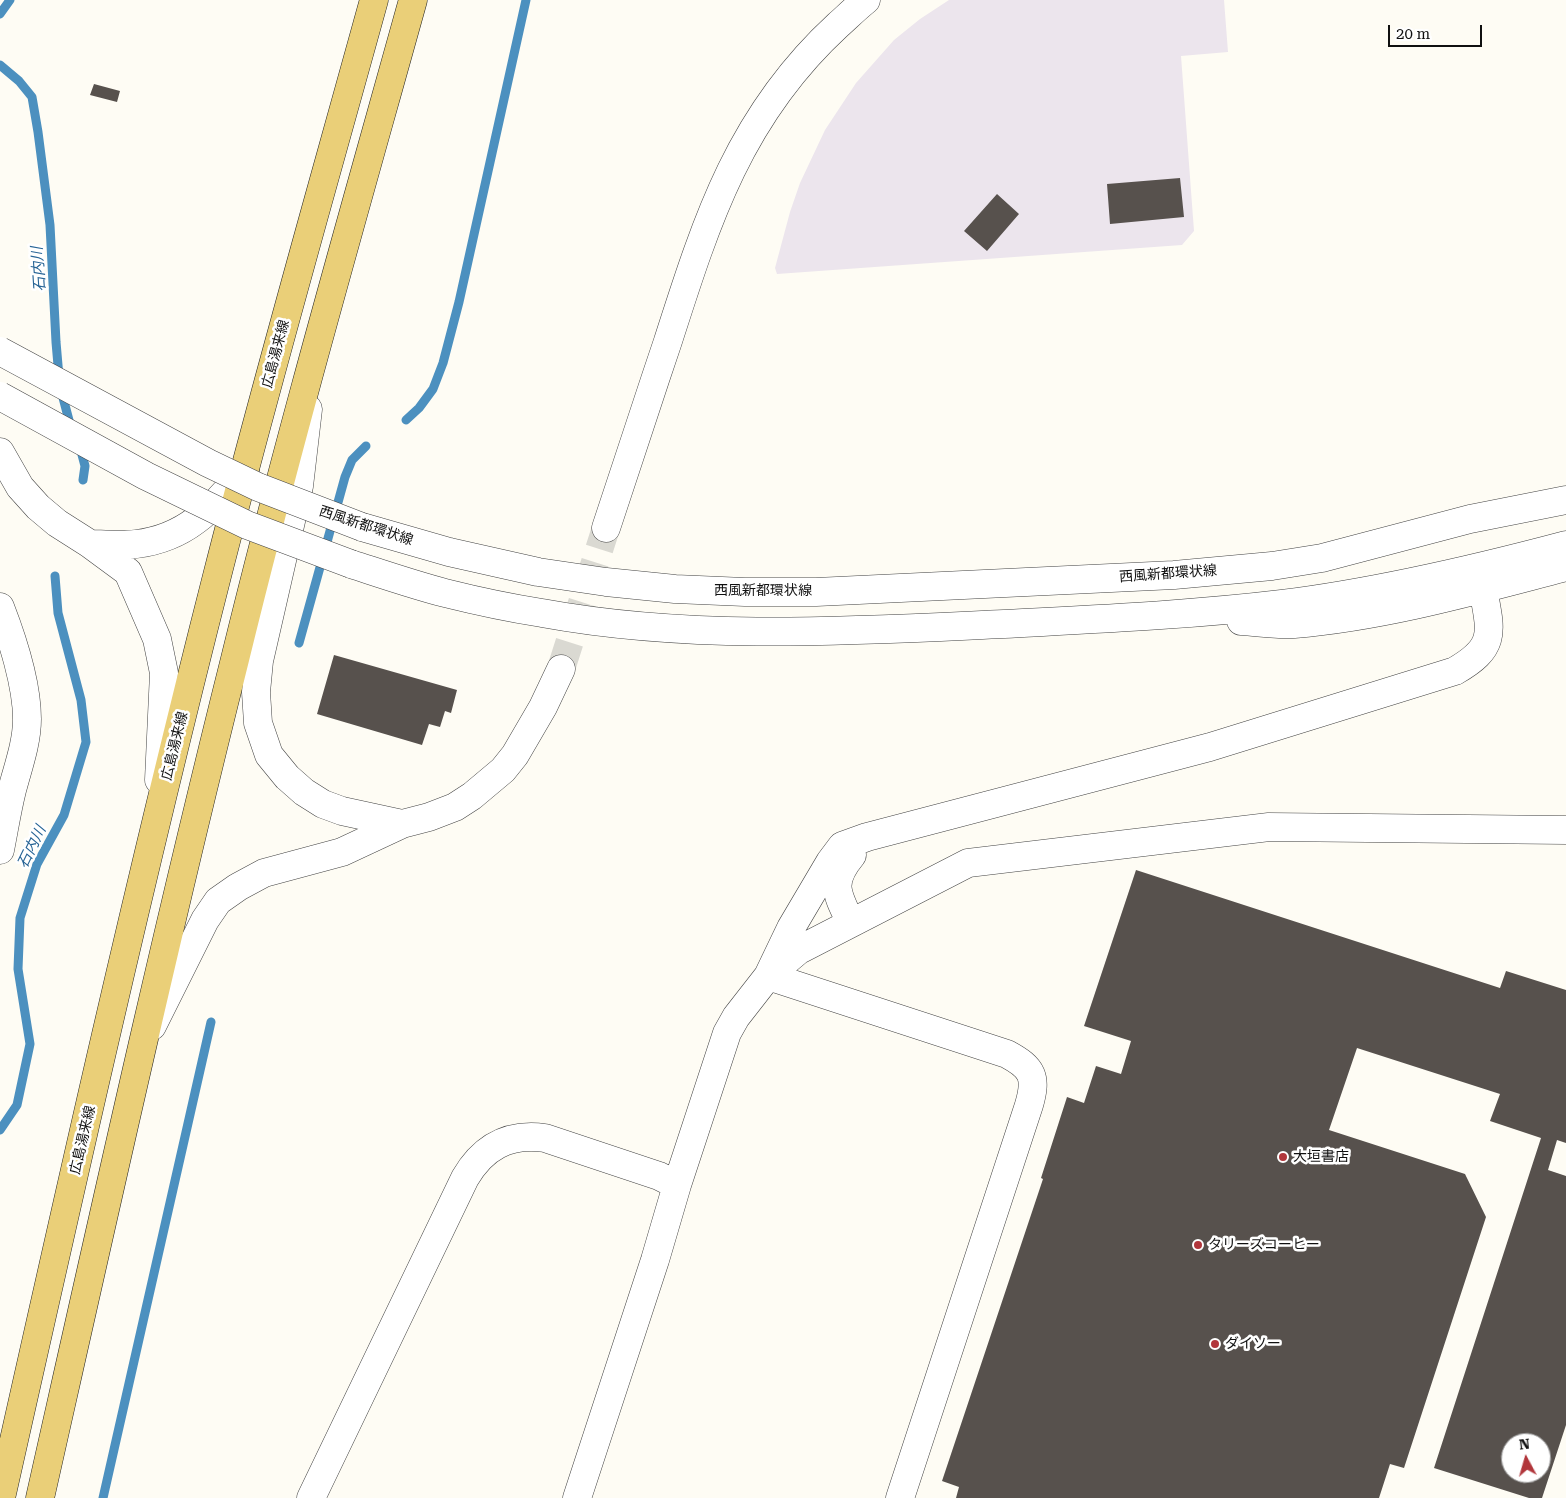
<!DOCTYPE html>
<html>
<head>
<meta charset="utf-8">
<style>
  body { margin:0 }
  #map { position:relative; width:1566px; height:1498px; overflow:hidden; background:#fefcf4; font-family:"Roboto Serif",serif }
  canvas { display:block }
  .north { position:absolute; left:1501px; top:1433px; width:50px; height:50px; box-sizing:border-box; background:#fff; border:1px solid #9f9f9f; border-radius:50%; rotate:354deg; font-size:14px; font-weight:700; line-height:20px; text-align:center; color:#101010 }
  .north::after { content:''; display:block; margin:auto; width:18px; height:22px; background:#b1363b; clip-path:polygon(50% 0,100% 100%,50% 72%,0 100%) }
  .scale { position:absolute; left:1388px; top:25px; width:94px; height:22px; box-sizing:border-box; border:2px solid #101010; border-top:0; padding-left:6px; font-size:15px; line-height:18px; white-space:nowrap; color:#101010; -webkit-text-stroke:4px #fff; paint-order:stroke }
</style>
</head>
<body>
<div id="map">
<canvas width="1566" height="1498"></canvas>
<div class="north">N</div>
<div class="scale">20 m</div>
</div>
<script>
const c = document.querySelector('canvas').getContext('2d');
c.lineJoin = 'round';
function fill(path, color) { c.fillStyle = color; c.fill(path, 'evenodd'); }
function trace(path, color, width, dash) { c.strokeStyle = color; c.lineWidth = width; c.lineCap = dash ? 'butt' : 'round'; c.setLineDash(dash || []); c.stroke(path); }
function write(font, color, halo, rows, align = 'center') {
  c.font = font + ' "Roboto Serif","Noto Sans JP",serif'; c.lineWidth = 5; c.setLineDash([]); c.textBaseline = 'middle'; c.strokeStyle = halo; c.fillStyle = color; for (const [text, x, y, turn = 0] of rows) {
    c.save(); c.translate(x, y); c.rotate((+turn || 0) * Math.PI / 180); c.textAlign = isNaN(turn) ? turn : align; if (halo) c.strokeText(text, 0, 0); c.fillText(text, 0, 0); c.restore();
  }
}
fill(new Path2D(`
  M949 0H1224L1228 52 1181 56 1194 231 1182 245 777 274 775 268 790 212 800 183 825 130 856 83 894 40 920 19Z`), '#ece5ed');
trace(new Path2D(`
  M0 14 10 0
  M0 65 19 81 32 97 38 132 50 225 56 342 59 377
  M61 390 71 428
  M406 420 419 408 433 389 443 363 459 302 526 0
  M80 447 85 466 83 480
  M299 643 345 477 352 460 366 446
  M0 1130 17 1105 30 1044 18 969 20 918 37 864 64 815 86 742 81 700 58 613 55 576
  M103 1498 211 1022`), '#4c90bf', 9);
fill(new Path2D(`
  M94 84 120 91 117 102 90 95Z
  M1180 178 1184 217 1110 224 1107 184Z
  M997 194 1019 214 987 251 964 231Z
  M334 655 457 690 451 713 445 711 440 727 429 724 422 745 317 714Z
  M1136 870 1500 988 1506 971 1566 990V1143L1557 1140 1548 1170 1566 1176V1425L1542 1498H1529L1434 1468 1541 1138 1490 1121 1500 1094 1357 1048 1329 1130 1465 1174 1486 1217 1404 1468 1390 1464 1379 1498H956L959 1487 942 1481 1043 1179 1041 1178 1067 1097 1084 1103 1096 1066 1121 1074 1131 1041 1084 1026ZM1511 1443H1541V1473H1511Z`), '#57514d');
trace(new Path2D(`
  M561 669 606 528`), '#dad9d2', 28, [28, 14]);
const minor = new Path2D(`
  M308 409 299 486 259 661 256 692 258 723 269 755 287 777 304 792 323 804 342 811 402 824
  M0 452 20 487 38 507 57 523 90 544 128 572 157 639 164 673 159 780
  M362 527 449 552 538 572 606 582 675 589 745 592H816L1174 575 1272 566 1322 558 1470 519 1566 500
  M606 528C627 465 647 403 668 341 707 219 740 115 838 25 847 17 856 8 866 0
  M90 544C105 544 121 546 136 544 188 538 213 507 245 470
  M351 564C382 574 414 585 445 593 477 601 510 608 542 613 694 641 851 631 1004 624 1097 619 1190 615 1282 604 1378 592 1472 570 1566 545
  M0 607C12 638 27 685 27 719 27 743 18 767 12 790 7 810 4 830 0 850
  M1241 621C1259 622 1277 625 1294 624 1387 616 1477 590 1566 567
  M851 923C837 894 829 883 852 855
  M152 1026 205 920 218 901 238 887 264 873 342 852 402 824 429 817 455 807 472 796 503 770 515 755 543 707 561 669
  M311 1498 465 1178C483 1147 508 1133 545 1138L659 1176 677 1185
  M577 1498 655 1260 677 1185 727 1033 736 1017 768 976 799 950 968 863 1269 827 1566 830
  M900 1498 1029 1105C1037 1077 1033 1068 1007 1054L768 976 791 928 830 862 842 846 867 837 1210 747 1455 671C1497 647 1491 632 1483 589`);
const major = new Path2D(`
  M1 1498C70 1190 139 882 217 576 266 383 321 192 374 0
  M40 1498C103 1218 165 938 235 659 289 438 352 219 413 0`);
trace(minor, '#434343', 29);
trace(major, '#212121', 29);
trace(minor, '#fff', 28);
trace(major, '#eacf78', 28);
const minorBridge = new Path2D(`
  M0 351 208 463 258 487 362 527
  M0 396 146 476 247 525 351 564`);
trace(minorBridge, '#434343', 29, []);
trace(minorBridge, '#fff', 28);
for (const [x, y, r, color] of [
  [1283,1157,5,"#b1363b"],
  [1198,1245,5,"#b1363b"],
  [1215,1344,5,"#b1363b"]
]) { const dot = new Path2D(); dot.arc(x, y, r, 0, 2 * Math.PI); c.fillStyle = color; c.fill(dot); trace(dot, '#fff', 2); }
write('14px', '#101010', '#fff', [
  ["広島湯来線",276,354,-75],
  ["西風新都環状線",366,526,18],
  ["西風新都環状線",1168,574,-4],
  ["西風新都環状線",763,591],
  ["広島湯来線",175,746,-76],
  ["広島湯来線",83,1140,-77]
]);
write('14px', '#101010', '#fff', [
  ["大垣書店",1293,1157],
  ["タリーズコーヒー",1208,1245],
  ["ダイソー",1225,1344]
], 'left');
write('italic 15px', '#266395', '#fff', [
  ["石内川",39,269,-94],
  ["石内川",32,847,-64]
]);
</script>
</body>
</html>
